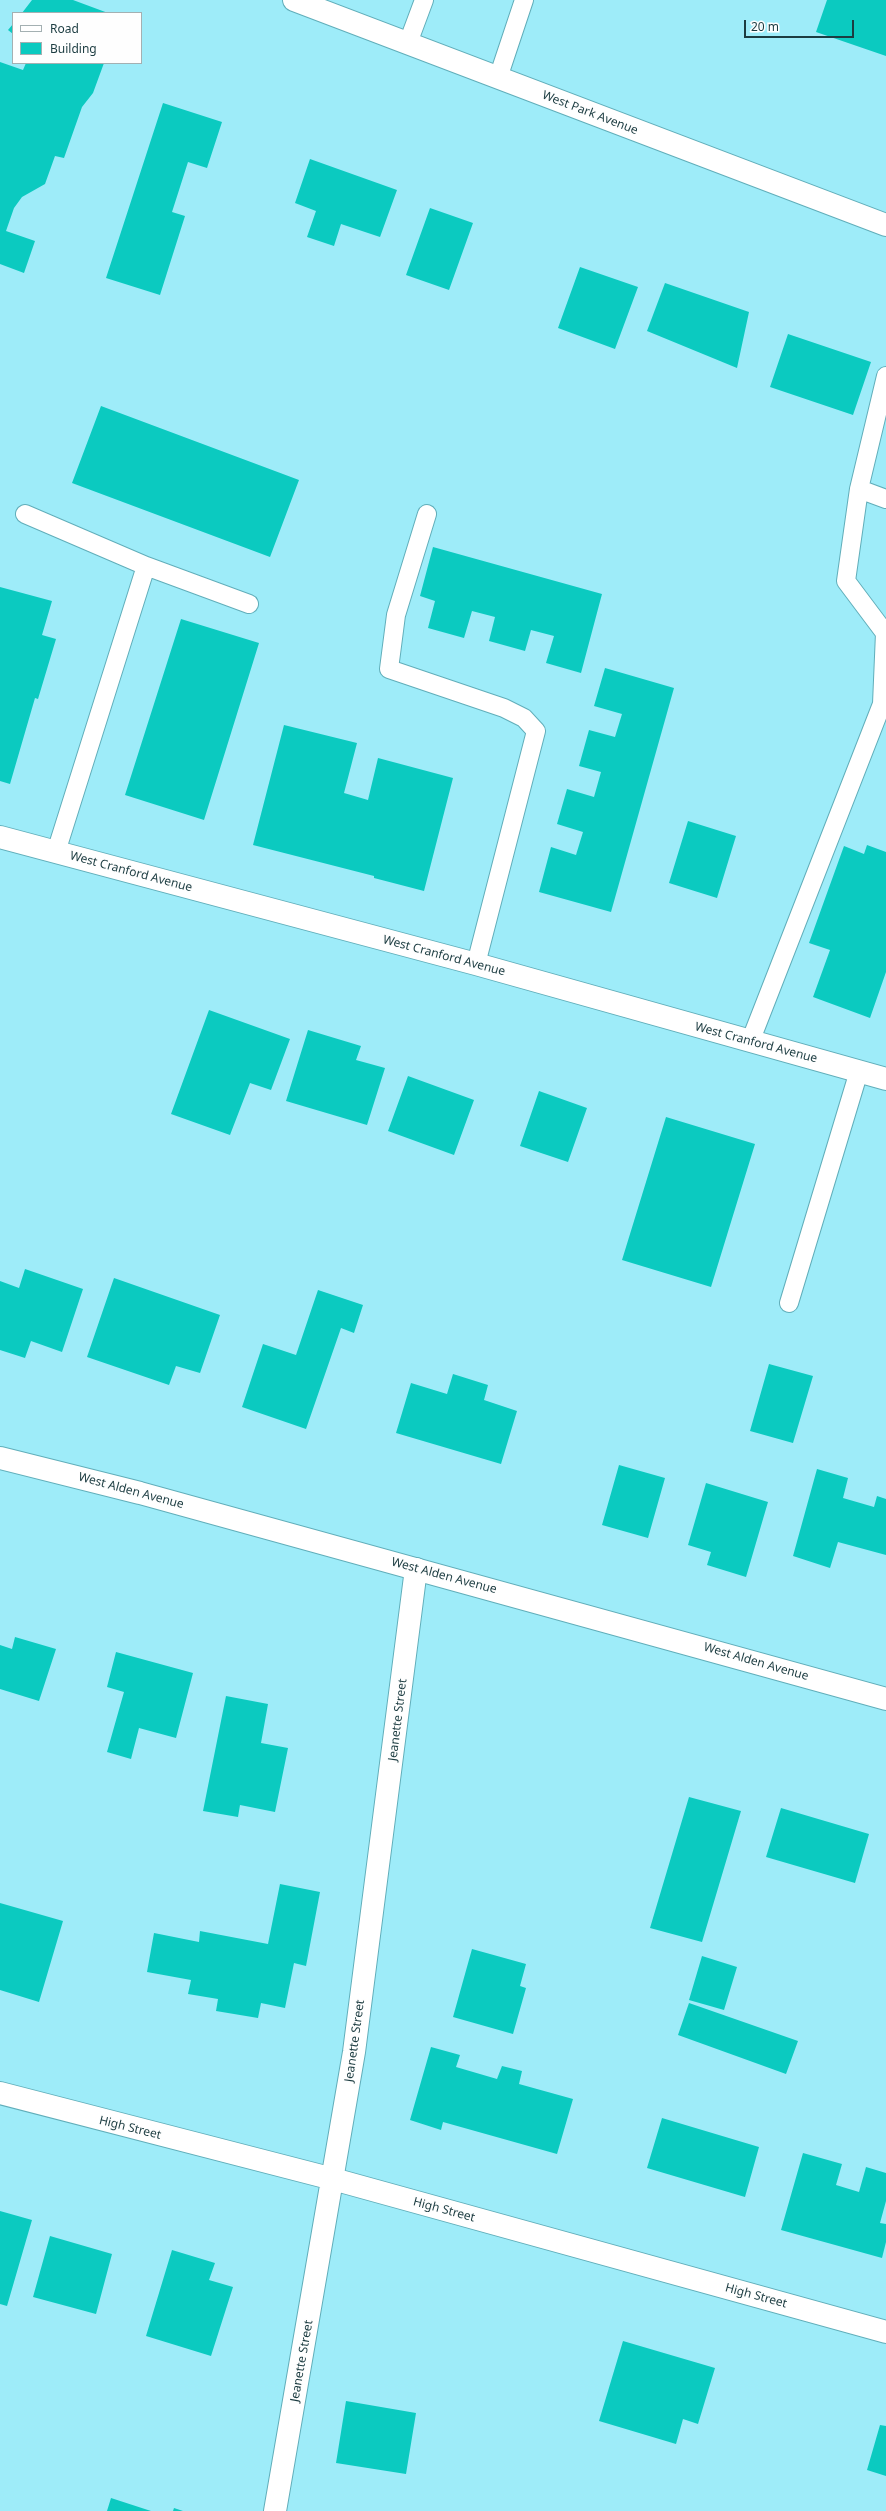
<!DOCTYPE html>
<html>
<head>
<meta charset="utf-8">
<style>
  body { margin:0 }
  #map { position:relative; width:886px; height:2511px; overflow:hidden; background:#9eecf9; font-family:"Noto Sans",sans-serif }
  canvas { display:block }
  .legend { position:absolute; left:12px; top:12px; width:130px; height:52px; box-sizing:border-box; background:#fefefe; border:1px solid #a4b0b2; margin:0; padding:5px 7px; list-style:none; font-size:12px; color:#1c3c41 }
  .legend li { display:flex; align-items:center; gap:8px; height:20px }
  .legend b { width:20px; border:1px solid #a4b0b2 }
  .scale { position:absolute; left:744px; top:20px; width:110px; height:18px; box-sizing:border-box; border:2px solid #1c3c41; border-top:0; padding-left:5px; font-size:12px; line-height:14px; white-space:nowrap; color:#1c3c41; -webkit-text-stroke:3px #fefefe; paint-order:stroke }
</style>
</head>
<body>
<div id="map">
<canvas width="886" height="2511"></canvas>
<ul class="legend">
<li><b style="height:5px;background:#fff"></b>Road</li>
<li><b style="height:11px;background:#0bcac0"></b>Building</li>
</ul>
<div class="scale">20 m</div>
</div>
<script>
const c = document.querySelector('canvas').getContext('2d');
c.lineJoin = 'round';
function fill(path, color) { c.fillStyle = color; c.fill(path, 'evenodd'); }
function trace(path, color, width, dash) { c.strokeStyle = color; c.lineWidth = width; c.lineCap = dash ? 'butt' : 'round'; c.setLineDash(dash || []); c.stroke(path); }
function write(font, color, halo, rows, align = 'center') {
  c.font = font + ' "Noto Sans",sans-serif'; c.lineWidth = 3; c.setLineDash([]); c.textBaseline = 'middle'; c.strokeStyle = halo; c.fillStyle = color; for (const [text, x, y, turn = 0] of rows) {
    c.save(); c.translate(x, y); c.rotate((+turn || 0) * Math.PI / 180); c.textAlign = isNaN(turn) ? turn : align; if (halo) c.strokeText(text, 0, 0); c.fillText(text, 0, 0); c.restore();
  }
}
fill(new Path2D(`
  M32 0H73L108 13H22Z
  M827 0H886V56L816 32Z
  M13 24V34L8 30Z
  M0 62 23 70 26 63H104L93 93 82 107 64 158 55 156 45 184 22 197 14 208 6 231 35 241 24 273 0 264Z
  M163 103 222 122 207 168 188 162 172 212 185 216 160 295 106 278Z
  M310 159 397 190 380 237 341 224 334 246 307 237 316 211 295 203Z
  M430 208 473 223 449 290 406 275Z
  M580 267 638 287 615 349 558 328Z
  M665 283 749 312 737 368 647 331Z
  M788 334 871 362 853 415 770 387Z
  M101 406 299 480 270 557 72 483Z
  M433 547 602 594 581 673 546 663 554 636 531 630 525 651 489 641 495 617 472 611 464 638 428 628 435 601 420 596Z
  M0 587 52 601 42 635 56 639 38 699 35 698 10 784 0 781Z
  M181 619 259 643 204 820 125 795Z
  M605 668 674 688 611 912 539 892 551 847 576 855 583 832 557 824 567 789 594 797 601 772 579 766 589 730 615 737 622 714 594 706Z
  M284 725 357 743 344 793 368 800 378 758 453 778 424 891 374 878V876L253 845Z
  M688 821 736 836 717 898 669 883Z
  M867 845 886 852V972L870 1018 813 997 830 950 809 943 844 846 864 854Z
  M209 1010 290 1039 271 1090 250 1083 230 1135 171 1114Z
  M308 1030 361 1046 356 1060 385 1068 367 1125 286 1101Z
  M408 1076 474 1100 454 1155 388 1131Z
  M539 1091 587 1108 568 1162 520 1146Z
  M666 1117 755 1144 711 1287 622 1260Z
  M25 1269 83 1289 62 1352 31 1341 25 1358 0 1350V1281L19 1288Z
  M114 1278 220 1315 200 1373 176 1366 169 1385 87 1357Z
  M318 1290 363 1305 354 1333 341 1328 306 1429 242 1407 263 1344 296 1355Z
  M769 1364 813 1376 793 1443 750 1431Z
  M453 1374 488 1385 484 1400 517 1411 501 1464 396 1433 411 1383 447 1394Z
  M619 1465 665 1478 648 1538 602 1525Z
  M817 1469 848 1478 843 1498 874 1507 877 1496 886 1499V1555L838 1542 830 1568 793 1556Z
  M706 1483 768 1502 746 1577 707 1565 711 1552 688 1545Z
  M15 1637 56 1649 39 1701 0 1689V1645L12 1649Z
  M116 1652 193 1673 176 1738 139 1728 131 1759 107 1752 124 1692 107 1687Z
  M226 1696 268 1704 261 1743 288 1748 275 1812 240 1805 238 1817 203 1811Z
  M689 1797 741 1811 702 1942 650 1928Z
  M781 1808 869 1834 855 1883 766 1857Z
  M280 1884 320 1892 306 1966 294 1963 285 2008 261 2003 258 2018 216 2011 218 1999 188 1994 191 1980 147 1972 154 1933 199 1942 200 1931 268 1944Z
  M0 1903 63 1921 39 2002 0 1990Z
  M472 1949 526 1964 520 1986 526 1988 513 2034 453 2017Z
  M702 1956 737 1967 724 2010 689 2000Z
  M689 2003 798 2041 786 2074 678 2035Z
  M431 2047 460 2055 456 2067 497 2079 502 2066 522 2071 519 2084 573 2099 557 2154 443 2122 441 2130 410 2120Z
  M662 2118 759 2147 745 2197 647 2168Z
  M803 2153 842 2164 836 2185 859 2192 866 2167 886 2173V2201L880 2223 886 2224V2242L882 2258 781 2230Z
  M0 2211 32 2220 7 2306 0 2304Z
  M50 2236 112 2254 96 2314 33 2297Z
  M172 2250 215 2263 209 2280 233 2287 211 2356 146 2336Z
  M623 2341 715 2368 698 2424 683 2419 676 2444 599 2421Z
  M346 2401 416 2413 406 2474 336 2463Z
  M880 2425 886 2426V2476L867 2470Z
  M111 2498 151 2511H107Z
  M174 2508 183 2511H173Z`), '#0bcac0');
const service = new Path2D(`
  M408 43 424 0
  M498 78 524 0
  M859 489 886 499
  M25 514 146 566 56 852
  M427 514 396 615 389 669 504 708 524 718 536 731 476 964
  M146 566 249 604
  M750 1042 882 704 885 633 846 581 859 489 886 376
  M789 1303 859 1071`);
const minor = new Path2D(`
  M0 837 476 964 886 1079
  M0 2093 333 2179 886 2332
  M275 2511 354 2052 416 1569`);
const tertiary = new Path2D(`
  M294 0 886 225
  M0 1458 140 1493 886 1699`);
trace(service, '#61aeba', 20);
trace(minor, '#61aeba', 24);
trace(tertiary, '#61aeba', 24);
trace(service, '#fff', 18);
trace(minor, '#fff', 22);
trace(tertiary, '#fff', 22);
write('12px', '#1c3c41', '#fefefe', [
  ["West Park Avenue",590,113,21],
  ["West Cranford Avenue",131,872,15],
  ["West Cranford Avenue",444,956,15],
  ["West Cranford Avenue",756,1043,15],
  ["West Alden Avenue",131,1491,15],
  ["West Alden Avenue",444,1576,15],
  ["West Alden Avenue",756,1662,16],
  ["Jeanette Street",398,1720,-83],
  ["Jeanette Street",355,2041,-82],
  ["High Street",130,2128,14],
  ["High Street",444,2210,15],
  ["High Street",756,2296,15],
  ["Jeanette Street",302,2361,-80]
]);
</script>
</body>
</html>
